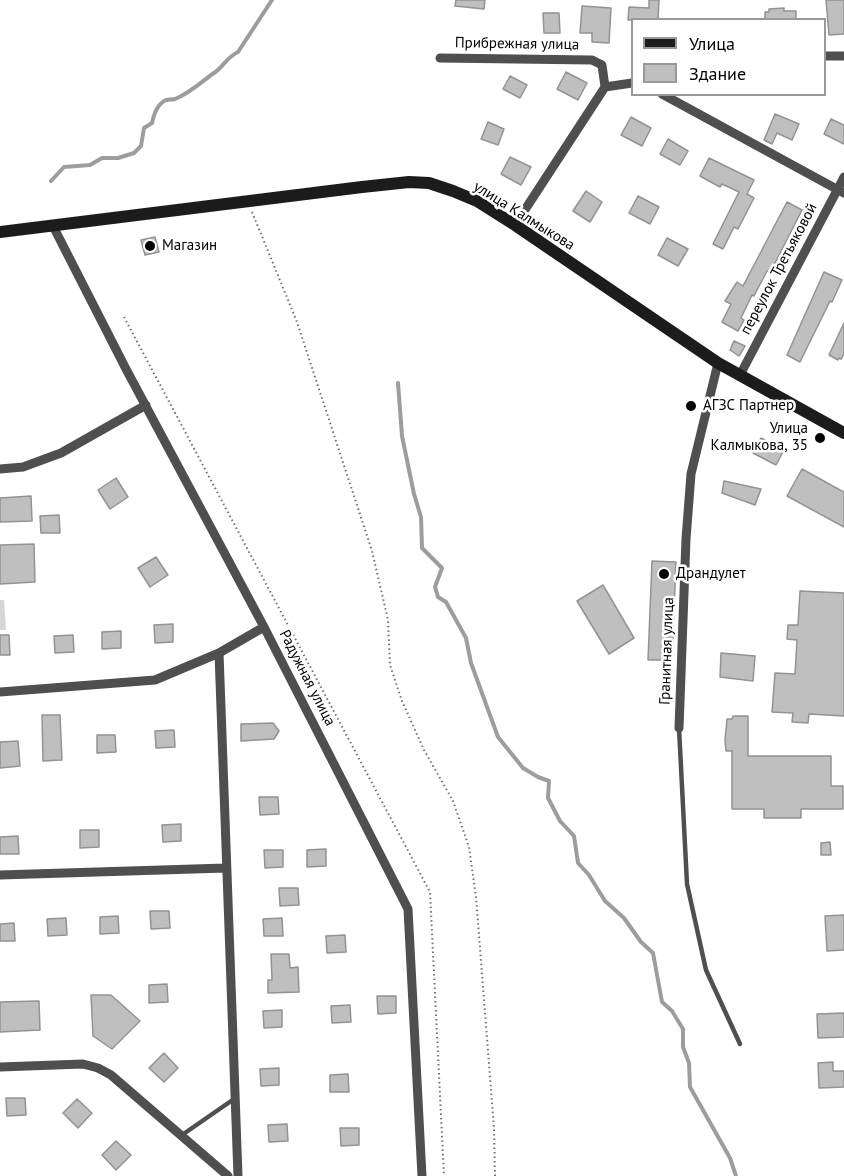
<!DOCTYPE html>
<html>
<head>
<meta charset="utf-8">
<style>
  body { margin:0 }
  #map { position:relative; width:844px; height:1176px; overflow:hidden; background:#fff; font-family:"PT Sans",sans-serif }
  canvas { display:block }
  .legend { position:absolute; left:631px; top:18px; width:195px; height:78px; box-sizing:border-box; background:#fff; border:2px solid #999; margin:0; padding:8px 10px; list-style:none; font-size:18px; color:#000 }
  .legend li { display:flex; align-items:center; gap:12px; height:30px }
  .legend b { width:30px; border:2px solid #999 }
</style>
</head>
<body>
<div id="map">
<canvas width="844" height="1176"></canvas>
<ul class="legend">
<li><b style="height:8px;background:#1c1c1c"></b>Улица</li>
<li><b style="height:16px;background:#bfbfbf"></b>Здание</li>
</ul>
</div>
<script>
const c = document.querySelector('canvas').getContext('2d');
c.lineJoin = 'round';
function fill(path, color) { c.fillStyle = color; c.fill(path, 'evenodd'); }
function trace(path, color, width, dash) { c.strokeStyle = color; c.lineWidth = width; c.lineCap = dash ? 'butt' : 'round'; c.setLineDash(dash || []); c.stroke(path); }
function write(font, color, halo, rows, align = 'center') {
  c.font = font + ' "PT Sans",sans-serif'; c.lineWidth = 5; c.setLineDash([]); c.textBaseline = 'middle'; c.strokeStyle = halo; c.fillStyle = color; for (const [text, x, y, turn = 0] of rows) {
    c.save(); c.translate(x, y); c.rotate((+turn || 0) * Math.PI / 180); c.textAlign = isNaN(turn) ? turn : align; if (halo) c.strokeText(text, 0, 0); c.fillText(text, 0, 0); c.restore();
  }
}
fill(new Path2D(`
  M0 600H4L6 630H0Z`), '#d6d6d6');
trace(new Path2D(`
  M51 181 64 167 90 165 102 158H118L134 153 141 146 144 128 152 123C154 114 157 104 166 100 169 99 172 100 175 99 190 93 201 82 214 73 223 67 227 57 238 52L272 0
  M398 383 402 436 414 494 421 517 422 548 442 568 435 587 438 597 446 602 466 638 471 663 498 737 523 768 538 777 549 781 548 798 560 821 574 836 578 863 589 875 605 901 624 918 641 942 653 953 662 1002 672 1011 683 1029V1047L689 1063 690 1087 730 1158 736 1176`), '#9d9d9d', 4);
const building = new Path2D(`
  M456 0H485L484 9 455 6Z
  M649 0H659L658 20H628L629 7 649 8Z
  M826 0H844V34L829 35Z
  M582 6 611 8 609 43 592 42V33H580Z
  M784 8V11H796V20H765V12H769V9Z
  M543 13H559L560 33H544Z
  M566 72 587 83 578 100 557 89Z
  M510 76 527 85 520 98 503 89Z
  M775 114 799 124 792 140 777 133 772 144 764 140Z
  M631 117 651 128 642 146 621 135Z
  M831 119 844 125V144L824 134Z
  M488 122 504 129 498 145 481 139Z
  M668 139 688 151 680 165 660 154Z
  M510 157 531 167 521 185 501 174Z
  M709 158 754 180 747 194 754 198 738 229 734 227 723 249 713 244 739 192 722 184 720 187 700 176Z
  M586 191 602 202 590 222 573 211Z
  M638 196 659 207 650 224 629 213Z
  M787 202 802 210 770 273 767 271 754 296 752 295 741 318 744 320 738 331 722 322 731 304 725 301 737 282 743 286Z
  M155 237 159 252 145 255 141 240Z
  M667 238 688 249 678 266 658 255Z
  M824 272 842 280 832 302 830 301 800 362 787 355Z
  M844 323V354L841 359 839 358 838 360 829 355Z
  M734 341 745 346 739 356 730 350Z
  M761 438 784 450 776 465 753 453Z
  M802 469 844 492V527L787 496Z
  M116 478 128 497 110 509 98 490Z
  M724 481 761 489 755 505 722 493Z
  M31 496 32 521 0 522V498Z
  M59 515 60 533H41L40 516Z
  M34 544 35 582 0 584V545Z
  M156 557 168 575 150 587 138 568Z
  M652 561 676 562 672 660H648Z
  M603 585 634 638 609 654 577 601Z
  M800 591 844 593V716L809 714 808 723 792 722 793 713 772 712 775 673 795 674 797 640 787 639 788 625H798Z
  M173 624V642L155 643 154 625Z
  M121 631V648L102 649V632Z
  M0 635H9L10 655H0Z
  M73 635 74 652 55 653 54 636Z
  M721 653 755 656 753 681 720 677Z
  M42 715H60L62 760 43 761Z
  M733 716H748V756H831V786H843V809H801V818H764V809H732V751H726L725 741 727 719H732Z
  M273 723 279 731 274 739 241 741V724Z
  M174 730 175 747 156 748 155 731Z
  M97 735H115L116 752 97 753Z
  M18 741 20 766 0 768V742Z
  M259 797H278L279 814 260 815Z
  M181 824V841L163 842 162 825Z
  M80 830H99V847L80 848Z
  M18 836 19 854H0V837Z
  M830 842 831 855H821V843Z
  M326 849V866L307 867V850Z
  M264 850H283V867L265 868Z
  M279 888H298L299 905 280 906Z
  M150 911H169L170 928 151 929Z
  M844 915V950L827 951 825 916Z
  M118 916 119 933 100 934V917Z
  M66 918 67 935 48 936 47 919Z
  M282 918 283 936H264L263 919Z
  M14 923 15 941H0V924Z
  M345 935 346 952 327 953 326 936Z
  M271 954H289L290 968 298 967 299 992 268 993V980H272Z
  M167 984 168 1002 149 1003V985Z
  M91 995H111L140 1021 112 1049 93 1036Z
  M377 996H396V1013L378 1014Z
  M39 1001 40 1030 0 1032V1002Z
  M350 1005 351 1022 332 1023 331 1006Z
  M282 1010V1027L264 1028 263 1011Z
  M844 1013V1037L818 1038 817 1014Z
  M164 1053 178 1068 164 1082 149 1068Z
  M833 1062V1071H844V1087L819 1088 818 1063Z
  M279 1068V1085L261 1086 260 1069Z
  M348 1074 349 1092H330V1075Z
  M6 1098H25L26 1115 7 1116Z
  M77 1099 92 1113 78 1128 63 1113Z
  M287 1124 288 1141 269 1142 268 1125Z
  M340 1128H359V1145L341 1146Z
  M116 1141 131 1155 116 1170 102 1155Z`);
fill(building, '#bfbfbf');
trace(building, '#939393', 1.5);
trace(new Path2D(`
  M252 212 297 322 372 551 388 620 390 665 402 701 424 750 453 801 469 847 476 897 494 1128 495 1176
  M124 317 430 892 444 1176`), '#717171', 2, [1.5, 3]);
trace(new Path2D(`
  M679 728 687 884 706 970 740 1044
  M182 1135 234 1099`), '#4f4f4f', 4.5);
trace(new Path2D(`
  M824 56H844
  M440 58 592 60 602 65 605 87 515 225
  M605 87 632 83
  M662 94 844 193
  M53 226 126 369 264 627 408 909 422 1176
  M740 375 844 177
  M0 469 23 467 61 453 146 405
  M219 653 238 1176
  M0 692 155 680 219 653 264 627
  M679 728 686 539 691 474 718 363
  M0 875 226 868
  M0 1067 83 1064 98 1068 111 1075 228 1176`), '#4f4f4f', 9);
trace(new Path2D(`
  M0 232 362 187 409 182 429 183 453 191 477 201 515 225 718 363 844 433`), '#1c1c1c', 12);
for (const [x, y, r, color] of [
  [150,246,6,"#000"],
  [691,406,6,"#000"],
  [820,438,6,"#000"],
  [664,574,6,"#000"]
]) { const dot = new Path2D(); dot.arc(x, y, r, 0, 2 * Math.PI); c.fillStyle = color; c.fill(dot); trace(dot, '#fff', 2); }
write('15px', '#000', '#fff', [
  ["Прибрежная улица",517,44,1],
  ["улица Калмыкова",524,216,32],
  ["переулок Третьяковой",779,269,-62],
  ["Гранитная улица",667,651,-88],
  ["Радужная улица",307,678,63]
]);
write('15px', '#000', '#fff', [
  ["Магазин",162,246],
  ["АГЗС Партнер",703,406],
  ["Улица",808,429,"right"],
  ["Калмыкова, 35",808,446,"right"],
  ["Драндулет",676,574]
], 'left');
</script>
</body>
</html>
